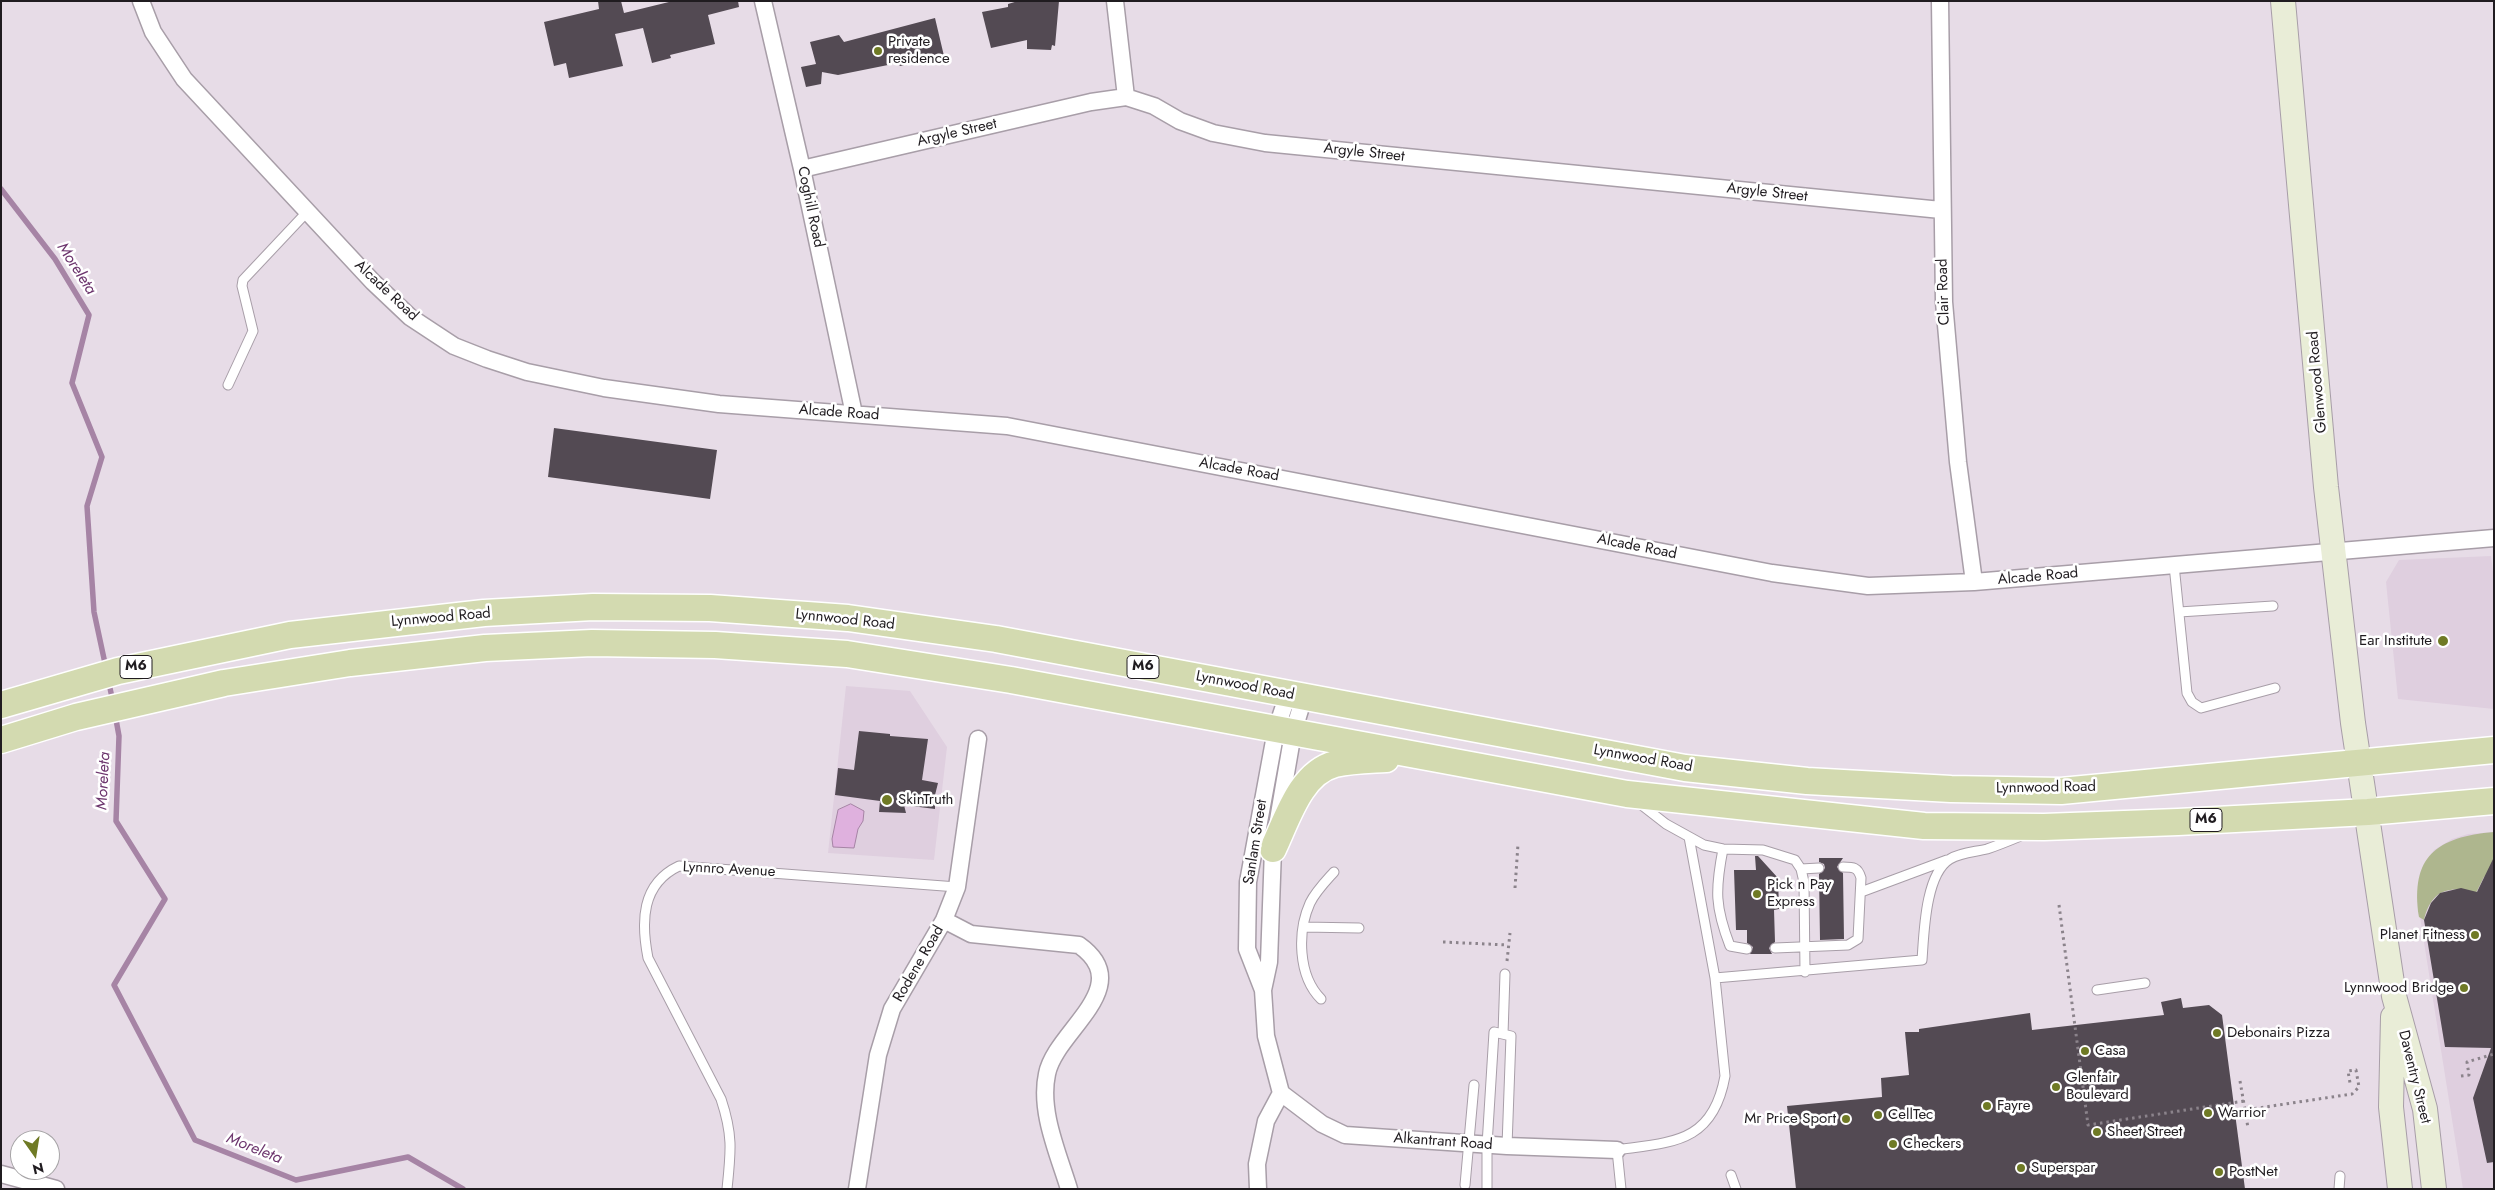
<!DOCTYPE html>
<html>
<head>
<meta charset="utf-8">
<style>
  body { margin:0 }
  #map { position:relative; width:2495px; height:1190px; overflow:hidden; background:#e7dce7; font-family:Jost,sans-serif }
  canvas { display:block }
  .frame { position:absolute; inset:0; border:2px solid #201c20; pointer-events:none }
  .north { position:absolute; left:10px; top:1130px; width:50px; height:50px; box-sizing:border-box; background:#fff; border:1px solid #a6a4a6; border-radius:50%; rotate:167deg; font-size:14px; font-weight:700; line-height:20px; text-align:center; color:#201c20 }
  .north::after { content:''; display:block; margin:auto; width:18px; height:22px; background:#6f7a25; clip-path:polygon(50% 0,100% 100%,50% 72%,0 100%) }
</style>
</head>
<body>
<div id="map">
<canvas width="2495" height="1190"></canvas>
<div class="frame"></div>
<div class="north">N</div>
</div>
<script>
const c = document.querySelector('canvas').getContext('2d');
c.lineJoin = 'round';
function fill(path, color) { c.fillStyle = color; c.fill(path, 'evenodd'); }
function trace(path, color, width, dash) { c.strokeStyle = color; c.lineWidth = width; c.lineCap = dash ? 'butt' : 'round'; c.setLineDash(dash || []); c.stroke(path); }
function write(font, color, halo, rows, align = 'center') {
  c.font = font + ' Jost,sans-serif'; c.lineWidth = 5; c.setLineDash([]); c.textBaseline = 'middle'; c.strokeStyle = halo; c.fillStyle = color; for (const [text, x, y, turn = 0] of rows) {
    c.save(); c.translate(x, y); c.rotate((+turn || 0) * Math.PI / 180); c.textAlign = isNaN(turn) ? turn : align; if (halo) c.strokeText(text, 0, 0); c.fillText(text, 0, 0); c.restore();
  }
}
fill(new Path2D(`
  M2491 556 2494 580V709L2398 699 2386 582 2399 560Z
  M846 686 910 691 947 747 934 860 828 853Z
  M2494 832V1189H2463L2417 898 2420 873 2434 850 2452 839 2468 834Z`), '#dfcfdf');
fill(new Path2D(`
  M2494 832V872L2484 877 2476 893C2449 885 2431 890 2424 920L2419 917C2410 856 2437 837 2494 832Z`), '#aeb68e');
const water = new Path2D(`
  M851 804 864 811 863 821 858 829 854 848 833 847 832 839 838 810Z`);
fill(water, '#dfb1de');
trace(water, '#a684a5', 1);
trace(new Path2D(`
  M1 189 55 259 89 315 72 383 102 457 87 506 94 612 106 668
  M108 679 113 702
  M115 714 119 736 116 821 165 899 114 985 195 1140 296 1180 408 1157 463 1189`), '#a684a5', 5.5);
fill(new Path2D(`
  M598 1H621L624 13 673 1H738L739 7 708 15 715 44 670 55 671 58 652 63 643 28 615 34 623 66 569 78 566 63 554 66 544 22 599 9Z
  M1018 1H1059L1055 46 1052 45 1051 50 1027 49V40L991 48 982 12 1008 7V4Z
  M935 18 944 56 900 66 898 63 838 75 822 72 821 84 806 87 801 67 816 64 810 42 839 35 844 42Z
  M554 428 717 450 710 499 548 477Z
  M859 731 890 734V736L928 739 922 780 938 783 935 795V809L904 805 906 813 879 812 880 801 835 795 838 768 854 770Z
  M1755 856H1758L1778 878 1779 909 1774 910 1775 942 1769 948 1772 954H1750L1753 947 1747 943V930H1736L1734 870H1756Z
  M2494 857V1162L2487 1163 2473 1098 2491 1048 2445 1047 2424 920 2431 903 2440 893 2461 888 2477 892Z
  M1819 858H1843L1837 867 1843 873 1844 939 1820 940 1819 874 1825 868 1824 864 1819 862Z
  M2181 998 2183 1008 2209 1005 2222 1015 2245 1189H1796L1787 1106 1882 1097 1881 1078 1909 1075 1905 1032H1919V1029L2030 1013 2032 1030 2164 1015 2161 1002Z`), '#534a53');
const lane = new Path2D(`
  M228 385 253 331 242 286 243 280 307 212
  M2174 565 2187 693 2192 702 2201 708 2275 688
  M2179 612 2273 606
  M1639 803 1666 824 1704 845 1723 849 1763 850 1795 860 1801 869 1804 882 1805 972
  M1723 849C1715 890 1715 907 1730 946L1747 949
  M1801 869 1819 868
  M1861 892 1947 860
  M1304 927 1359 928
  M1775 948 1848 945 1858 939 1861 878C1858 867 1853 867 1843 867
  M1715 978 1922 960C1924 934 1925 874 1950 859 1961 852 1975 852 1987 849 1999 845 2011 840 2023 835
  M2097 990 2145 983
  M1321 999C1298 976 1297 932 1310 903 1316 891 1325 882 1334 872
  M1503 1034 1505 974
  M1731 1175 1736 1189
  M1465 1185 1474 1085
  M727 1189C731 1151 733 1135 721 1099L648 958C641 922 641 884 679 866L957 887
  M1487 1189V1145L1494 1032 1511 1036 1507 1146
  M1621 1189 1617 1150C1673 1142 1713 1143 1725 1076L1715 978 1689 837
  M2339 1189 2340 1176`);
const street = new Path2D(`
  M141 1 153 32 184 79 373 282 410 317 454 346 487 359 527 372 604 388 719 404 1007 426 1772 573 1868 586 1974 582 2494 538
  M763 1 802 169 854 414
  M1115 1 1126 97
  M1940 1 1944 302 1958 462 1974 582
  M802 169 1091 102 1126 97 1154 106 1180 121 1213 133 1265 143 1941 210
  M944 920 971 934 1079 945C1138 987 1055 1031 1047 1074 1039 1111 1058 1153 1069 1189
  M1263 990 1247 949 1248 882 1276 730 1288 694
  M1281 1093 1322 1124 1345 1135 1507 1146 1617 1150
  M1 1174 56 1189
  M857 1189 878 1055 892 1009 944 920 957 887 978 739
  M1258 1189 1257 1164 1266 1121 1281 1093 1266 1036 1263 990 1269 962 1273 849 1293 733 1304 697`);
const secondary = new Path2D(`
  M2283 1 2326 487 2353 723 2394 996 2425 1109 2434 1189
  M2393 1017 2391 1107 2400 1189`);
const primary = new Path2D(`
  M1 705 118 671 290 635 484 613 593 607 710 608 848 618 996 639 1685 768 1807 781 1951 789 2061 791 2494 750
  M1 740 76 717 224 683 350 663 485 648 592 643 715 645 847 654 1011 680 1627 794 1924 826 2044 827 2178 822 2368 812 2494 801
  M1273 849C1287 820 1300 773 1335 764 1352 760 1369 760 1386 759`);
trace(lane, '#a89ea8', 11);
trace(street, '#a89ea8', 19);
trace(secondary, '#a89ea8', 26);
trace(primary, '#fff', 29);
trace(new Path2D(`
  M1515 888 1518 844
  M2059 905 2088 1125 2244 1101
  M1443 942 1508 945
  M1507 961 1510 933
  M2461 1076 2469 1075 2467 1062 2494 1054
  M2240 1081 2245 1110 2352 1094 2359 1087 2356 1070 2348 1071 2350 1083
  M2245 1110 2248 1128`), '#8b838b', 3, [2.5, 4]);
trace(lane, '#fff', 9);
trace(street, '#fff', 16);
trace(secondary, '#e9edd7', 24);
trace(primary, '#d3dab0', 26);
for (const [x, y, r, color] of [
  [878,51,5,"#6f7a25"],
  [2443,641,6,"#6f7a25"],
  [887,800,6,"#6f7a25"],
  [1757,894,5,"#6f7a25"],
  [2475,935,5,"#6f7a25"],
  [2464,988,5,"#6f7a25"],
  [2217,1033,5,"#6f7a25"],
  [2085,1051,5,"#6f7a25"],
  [2056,1087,5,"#6f7a25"],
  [1987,1106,5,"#6f7a25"],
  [2208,1113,5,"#6f7a25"],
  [1878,1115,5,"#6f7a25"],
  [1846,1119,5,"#6f7a25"],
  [2097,1132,5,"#6f7a25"],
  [1893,1144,5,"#6f7a25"],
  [2021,1168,5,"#6f7a25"],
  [2219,1172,5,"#6f7a25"]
]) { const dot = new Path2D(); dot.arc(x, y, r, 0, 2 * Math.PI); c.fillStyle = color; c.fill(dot); trace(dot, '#fff', 2); }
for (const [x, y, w] of [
  [136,667,32],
  [1143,667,32],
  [2206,820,32]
]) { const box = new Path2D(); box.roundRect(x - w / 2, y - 11.5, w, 23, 4); c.fillStyle = '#fff'; c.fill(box); trace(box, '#201c20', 1); }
write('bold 14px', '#201c20', null, [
  ["M6",136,667],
  ["M6",1143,667],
  ["M6",2206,820]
]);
write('15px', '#201c20', '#fff', [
  ["Private",888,42],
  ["residence",888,59],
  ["Ear Institute",2432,641,"right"],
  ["SkinTruth",898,800],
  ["Pick n Pay",1767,885],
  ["Express",1767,902],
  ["Planet Fitness",2465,935,"right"],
  ["Lynnwood Bridge",2454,988,"right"],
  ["Debonairs Pizza",2227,1033],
  ["Casa",2095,1051],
  ["Glenfair",2066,1078],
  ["Boulevard",2066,1095],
  ["Fayre",1997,1106],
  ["Warrior",2218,1113],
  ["CellTec",1888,1115],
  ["Mr Price Sport",1836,1119,"right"],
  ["Sheet Street",2107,1132],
  ["Checkers",1903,1144],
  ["Superspar",2031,1168],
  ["PostNet",2229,1172]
], 'left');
write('15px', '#201c20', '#fff', [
  ["Argyle Street",957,133,-13],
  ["Argyle Street",1364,153,6],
  ["Argyle Street",1767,193,6],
  ["Coghill Road",810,207,78],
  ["Alcade Road",386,291,43],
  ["Clair Road",1944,292,-92],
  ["Glenwood Road",2318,382,-95],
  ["Alcade Road",839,413,4],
  ["Alcade Road",1239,470,10],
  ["Alcade Road",1637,547,11],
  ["Alcade Road",2038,577,-5],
  ["Lynnwood Road",441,618,-5],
  ["Lynnwood Road",845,620,6],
  ["Lynnwood Road",1245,686,11],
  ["Lynnwood Road",1643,759,10],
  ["Lynnwood Road",2046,788,-1],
  ["Sanlam Street",1256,842,-81],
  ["Lynnro Avenue",729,870,3],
  ["Rodene Road",919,964,-60],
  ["Daventry Street",2414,1077,76],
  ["Alkantrant Road",1443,1142,4]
]);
write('italic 16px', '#6d366e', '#fff', [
  ["Moreleta",76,269,57],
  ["Moreleta",104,781,-87],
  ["Moreleta",254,1149,22]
]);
</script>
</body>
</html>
